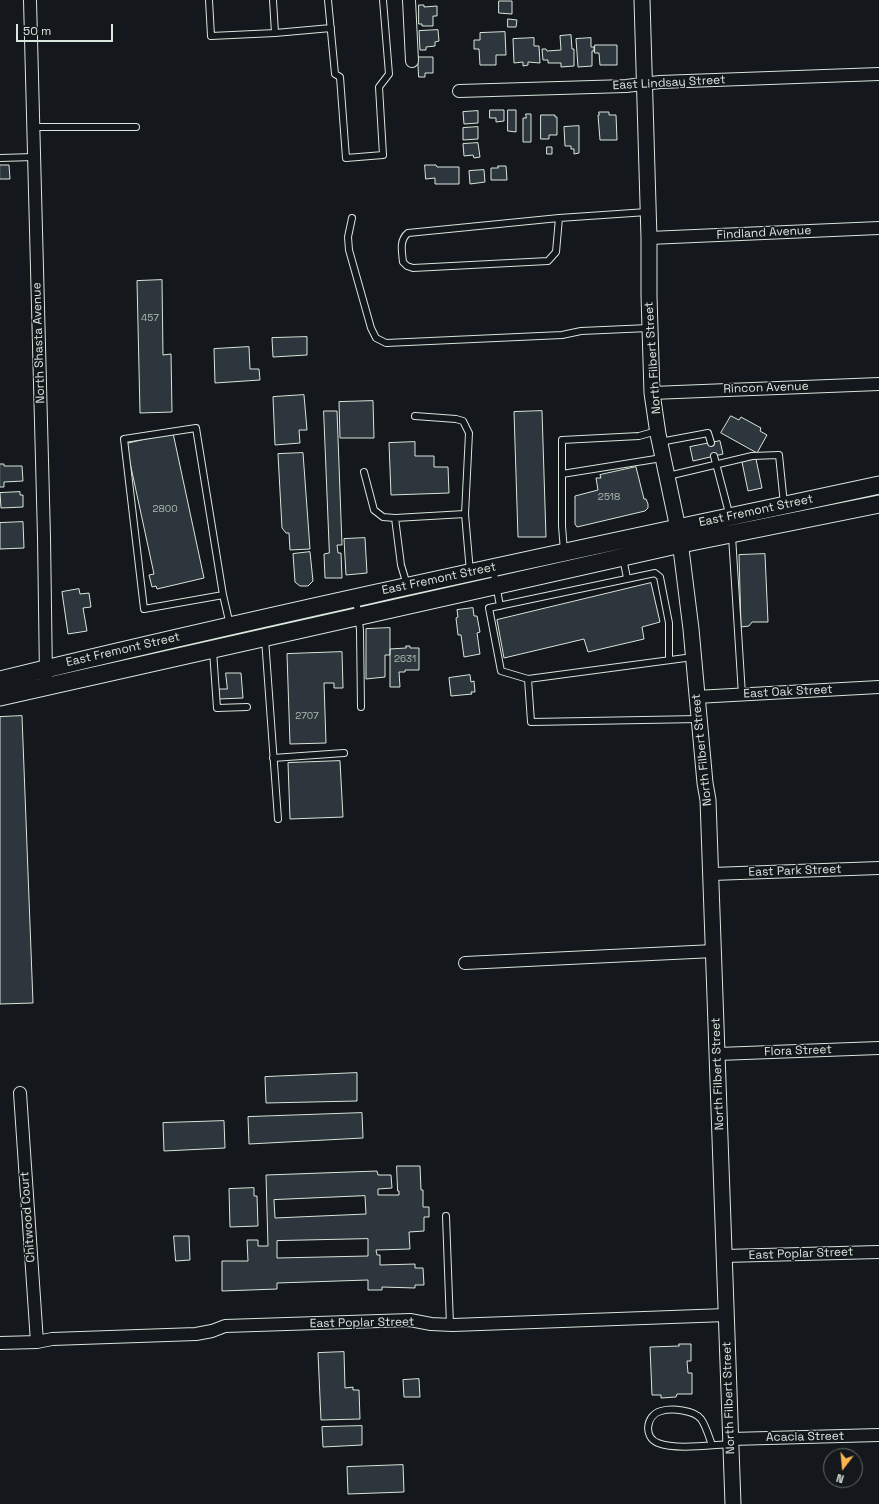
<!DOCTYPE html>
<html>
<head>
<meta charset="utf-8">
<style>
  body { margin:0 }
  #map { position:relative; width:879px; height:1504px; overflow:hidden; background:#14181c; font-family:"Space Grotesk",sans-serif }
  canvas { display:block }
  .north { position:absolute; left:823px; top:1448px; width:40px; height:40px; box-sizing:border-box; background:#14181c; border:1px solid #626a69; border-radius:50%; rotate:196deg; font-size:11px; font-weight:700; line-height:16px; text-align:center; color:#d8e6dc }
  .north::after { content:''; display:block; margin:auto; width:14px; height:18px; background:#ffb74d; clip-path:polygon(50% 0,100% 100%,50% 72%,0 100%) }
  .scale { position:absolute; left:16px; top:24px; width:97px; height:18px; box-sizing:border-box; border:2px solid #d8e6dc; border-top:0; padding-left:5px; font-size:12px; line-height:14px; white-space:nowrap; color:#d8e6dc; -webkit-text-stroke:3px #14181c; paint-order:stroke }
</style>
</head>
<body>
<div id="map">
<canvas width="879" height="1504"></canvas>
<div class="north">N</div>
<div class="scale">50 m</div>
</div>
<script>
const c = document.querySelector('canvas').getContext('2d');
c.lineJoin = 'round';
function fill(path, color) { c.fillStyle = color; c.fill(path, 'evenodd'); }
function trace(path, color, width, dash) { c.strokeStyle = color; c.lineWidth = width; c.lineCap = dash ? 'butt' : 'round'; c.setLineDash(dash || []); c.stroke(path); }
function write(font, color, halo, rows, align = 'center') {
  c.font = font + ' "Space Grotesk",sans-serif'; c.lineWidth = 3; c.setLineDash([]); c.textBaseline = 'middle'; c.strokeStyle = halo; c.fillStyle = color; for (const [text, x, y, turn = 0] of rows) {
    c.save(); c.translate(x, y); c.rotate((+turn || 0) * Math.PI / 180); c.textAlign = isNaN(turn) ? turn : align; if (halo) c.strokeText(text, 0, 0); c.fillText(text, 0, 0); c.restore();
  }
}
const building = new Path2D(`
  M499 1H512V14L499 13Z
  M419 5H424V7L437 6V16H433V26H422V24H419Z
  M508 19 517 20 516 27H508Z
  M438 30 439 41 435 42V46L426 47V50H420L419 31Z
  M505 32 506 55H496V65H480L479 49H474V40H480V33Z
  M571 35 572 49H574V66L561 67V63H548V60H543L542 49H546L547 51 561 50 560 36Z
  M534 38V46H539L540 63 528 62V65L523 66V62L514 63 513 39Z
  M591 38V47H594V51H592V66L578 67 576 39Z
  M595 45H617V65H600L599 53H595Z
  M418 57H433V73H425V77H419Z
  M490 110H504V121L496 122V118H490Z
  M508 110H516V132L508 131Z
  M478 111V123L464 124 463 112Z
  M599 112H609V115H616L617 140H600L598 115H599Z
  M526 114H531V142H523V118H526Z
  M541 115H555V117H557V135H549V139H541Z
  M579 126V153L574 154V149H571V146H565L564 127Z
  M478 127V139L463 140V128Z
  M478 143 480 157 474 158 473 155 464 156 463 144Z
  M547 147H552V154H547Z
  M0 165H9L10 179H0Z
  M425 165H436L437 167H459V184H435V178L426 179Z
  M498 166H506L507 180H491V168H498Z
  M484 170 485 182 470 184 469 171Z
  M162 280 163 355 171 354 172 412 140 413 137 281Z
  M307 337V355L273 357 272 338Z
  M249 347 250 369H259L260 380 215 383 214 349Z
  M304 395 307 430H299L300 443 275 445 273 397Z
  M373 401 374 438H340L339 402Z
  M324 411H337L342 545H337L338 553H341L342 578H325L324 554 329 553Z
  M542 411 546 537H518L514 412Z
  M731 416 739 420 741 417 761 428 760 431 767 435 757 453 721 433Z
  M173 433 204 578 157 589 156 586 152 587 149 575 154 574 126 444Z
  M720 441 723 454 693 461 690 447Z
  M415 442V456H434V467H448L449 493 391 495 389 443Z
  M303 453 310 549 290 550 289 533H286L282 528 278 454Z
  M756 459 762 488 748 491 742 462Z
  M0 464H4V466H22L23 481 4 482V487H0Z
  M636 467 644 499H646L648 504V508L645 511 577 527 575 524V496L598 490 596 478H601L600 475Z
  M20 492V495H23V507L1 508 0 493Z
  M23 522 24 548 0 549V523Z
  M365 538 367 573 346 575 344 539Z
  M310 552 313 581 308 586H300L295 582 293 554Z
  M765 554 768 622H752L749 626 741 627 739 555Z
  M651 583 660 622 642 627 644 639 588 652 584 639 504 658 497 620Z
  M79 589 80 594 89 593 91 607 83 608 87 631 68 634 62 592Z
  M473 608 474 616H477L480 632 477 633 480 654 464 657 461 635H458L456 618 458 617 457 610Z
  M390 628V655H385V677L366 679V629Z
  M406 646H410V648H419V670H405V672H399L400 687H390V649L406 648Z
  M342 652 343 688H334V683H324L326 743 290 744 287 654Z
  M226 673H241L243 698 218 699 217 689H227Z
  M470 675 471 682 474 681 475 692H471L472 694 451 696 449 678Z
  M22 716 33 1003 0 1004V717Z
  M340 761 343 817 290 819 288 763Z
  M357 1073V1101L266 1103 265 1077Z
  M362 1113 363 1138 249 1144 248 1117Z
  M224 1121 225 1148 164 1151 163 1123Z
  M397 1166H420L421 1190H423V1207H429V1217H424V1231L409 1232 410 1249 376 1250 377 1255H380V1265L415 1264V1268H423L424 1285H415V1288L382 1287V1290H368V1280L277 1283V1289L222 1291V1261H248L247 1240H258V1246H268L266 1175 377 1171 378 1175H391L392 1188 378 1189V1195H399V1191H398ZM365 1196 366 1214 275 1218 274 1200ZM368 1239V1256L277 1258V1241Z
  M254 1188V1196H257L258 1226 230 1227 229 1189Z
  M174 1236H189L190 1260 176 1261Z
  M679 1344H691V1361H687L688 1373H692V1394H677L676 1397 661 1398V1395H652L650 1347 679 1346Z
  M344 1352 345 1388 353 1387V1390H359L360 1419 321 1420 318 1353Z
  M419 1379 420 1397H404L403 1380Z
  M362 1426V1445L323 1447 322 1427Z
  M403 1465 404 1492 348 1494 347 1467Z`);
fill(building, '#2c363c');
trace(building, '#d8e6dc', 1);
const service = new Path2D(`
  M209 0 211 36 275 33
  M273 0 275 33 331 28
  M328 0 335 74 340 77 346 158 383 155 379 87 389 74 383 0
  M33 127H136
  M0 158 34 157
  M352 218 348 237 349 250 371 328 376 338 386 343 562 335 581 331 649 328
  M559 218 556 252 548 261 413 268 407 266 403 262C402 252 399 240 408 233Z
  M559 218 647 212
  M415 416 456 419 463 421 469 433 465 514
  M660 442 708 433 711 443
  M714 456 730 517
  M364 472 374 510 383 517 395 518
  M562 474 662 458
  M668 476 752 456 779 455 784 504
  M732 536 742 695
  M564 551 562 526V440L639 436 657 431
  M623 558 627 578
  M493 568 500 606
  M407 585 401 565 395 518 465 514 470 572
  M223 595 144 609 124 439 196 428 223 595 230 625
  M356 598 360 630 361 707
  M265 639 278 819
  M213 651 217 708 247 707
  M693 657 528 679 531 722 699 719
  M528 679 501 671 489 608 655 573 660 577 669 623V660
  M273 758 344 753
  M446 1216 450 1325
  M712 1445C709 1437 706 1426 701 1419 694 1410 672 1408 661 1411 646 1415 643 1437 658 1443 676 1450 710 1445 731 1444`);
const minor = new Path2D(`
  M30 0 44 537 46 677
  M409 0 412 61
  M459 91 626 86 660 82 879 74
  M649 238 879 228
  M652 393 879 384
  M696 697 879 687
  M712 874 879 868
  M465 963 714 951
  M718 1054 879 1048
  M20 1093 37 1342
  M724 1256 879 1252
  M0 1343 37 1342 52 1339 196 1334 212 1331 225 1326 410 1320 431 1324 453 1325 726 1315
  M731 1439 879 1435`);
const tertiary = new Path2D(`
  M642 0 649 238V296L652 393 658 434 679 533 691 629 705 783 708 800 733 1504`);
const secondary = new Path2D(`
  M0 680C292 609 585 548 879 485
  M0 697 681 544 879 504`);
trace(service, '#d8e6dc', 8);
trace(minor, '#d8e6dc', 14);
trace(tertiary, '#d8e6dc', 17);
trace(secondary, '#d8e6dc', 19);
trace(service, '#14181c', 6);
trace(minor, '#14181c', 12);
trace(tertiary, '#14181c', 15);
trace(secondary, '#14181c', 17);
write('10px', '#adbab4', null, [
  ["457",150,318],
  ["2518",609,497],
  ["2800",165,509],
  ["2631",405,659],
  ["2707",307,716]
]);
write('12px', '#d8e6dc', '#14181c', [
  ["East Lindsay Street",669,83,-3],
  ["Findland Avenue",764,233,-3],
  ["North Shasta Avenue",39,343,-92],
  ["North Filbert Street",653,358,-94],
  ["Rincon Avenue",766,388,-2],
  ["East Fremont Street",756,511,-12],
  ["East Fremont Street",439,579,-12],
  ["East Fremont Street",123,650,-13],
  ["East Oak Street",788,692,-3],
  ["North Filbert Street",702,750,-96],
  ["East Park Street",795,871,-2],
  ["Flora Street",798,1051,-2],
  ["North Filbert Street",718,1074,-92],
  ["Chitwood Court",28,1217,-94],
  ["East Poplar Street",801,1254,-2],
  ["East Poplar Street",362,1323,-1],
  ["North Filbert Street",729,1398,-92],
  ["Acacia Street",805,1437,-1]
]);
</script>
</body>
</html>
